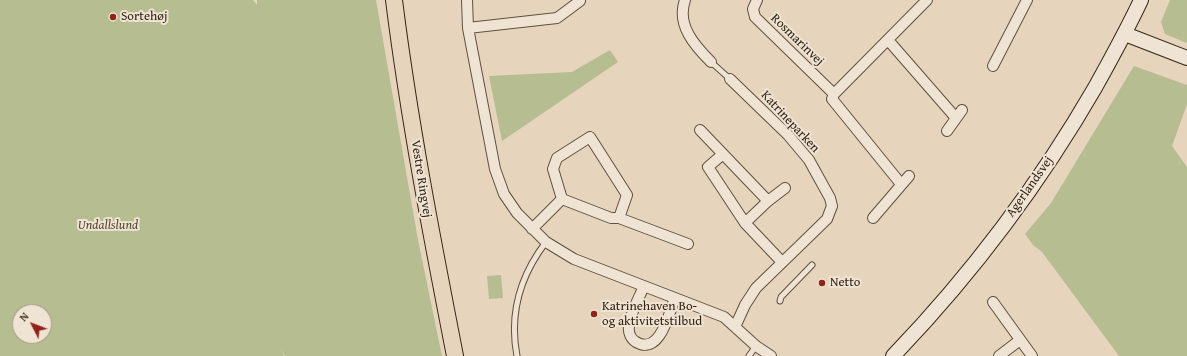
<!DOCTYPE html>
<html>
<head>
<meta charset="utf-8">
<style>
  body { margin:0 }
  #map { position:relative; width:1187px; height:356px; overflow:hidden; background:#e6d4bc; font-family:"Gentium Book Plus",serif }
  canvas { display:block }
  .north { position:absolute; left:12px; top:304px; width:40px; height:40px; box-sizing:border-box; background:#efe3d3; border:1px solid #a39787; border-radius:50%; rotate:312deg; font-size:11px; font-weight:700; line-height:16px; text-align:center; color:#322515 }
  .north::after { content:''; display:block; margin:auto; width:14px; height:18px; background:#8f2418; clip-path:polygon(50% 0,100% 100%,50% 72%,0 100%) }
</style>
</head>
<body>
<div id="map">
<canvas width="1187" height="356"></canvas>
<div class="north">N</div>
</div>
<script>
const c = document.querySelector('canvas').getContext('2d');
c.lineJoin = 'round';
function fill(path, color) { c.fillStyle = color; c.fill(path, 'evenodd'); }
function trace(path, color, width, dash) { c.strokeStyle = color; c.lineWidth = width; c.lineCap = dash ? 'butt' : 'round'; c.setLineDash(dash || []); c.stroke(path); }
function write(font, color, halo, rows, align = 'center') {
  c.font = font + ' "Gentium Book Plus",serif'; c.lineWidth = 4; c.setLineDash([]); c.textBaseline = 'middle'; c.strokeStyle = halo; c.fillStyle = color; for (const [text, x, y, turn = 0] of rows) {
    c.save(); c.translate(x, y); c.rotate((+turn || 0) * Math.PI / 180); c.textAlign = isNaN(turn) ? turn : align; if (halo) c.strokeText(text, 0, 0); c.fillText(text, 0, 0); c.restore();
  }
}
fill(new Path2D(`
  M0 0H253L257 5V0H376L418 240 442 356H285L281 349 284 356H0ZM20 312H44V336H20Z
  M1170 0H1187V43L1165 34 1161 22Z
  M610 50 618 62 502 141 489 76 572 72Z
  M1134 66 1187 85V104L1172 146 1187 167V356H1119L1042 252 1033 245 1025 234 1051 203Z
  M501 275 503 298 489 299 487 276Z`), '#b5bd91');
const lane = new Path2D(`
  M711 62 730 79
  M780 301 781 297 812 265
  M517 356C509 314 520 276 546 242
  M749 356 756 346`);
const street = new Path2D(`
  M467 0 468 28 495 169 504 194 517 213 546 242 574 259 724 317 756 346 771 356
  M685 0C676 25 695 46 711 62
  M757 0 753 9 755 17 834 94
  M468 28 557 18 580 1 579 0
  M888 40 956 118
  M993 66 1027 0
  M730 79 788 135 809 160 830 198 832 206 827 219 756 288 745 305 735 327
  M700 130 768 201
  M947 131 962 110
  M723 154 708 167 745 223 782 262
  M901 184 832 99 834 94 927 0
  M562 199 611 218H619L688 244
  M873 218 909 176
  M745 223 768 201 785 188
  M532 229 562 199 553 169 557 158 590 137 627 195 619 218
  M644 286C640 296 629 316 629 326 628 333 631 339 636 342 660 356 669 313 675 298
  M993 302 1032 356
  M999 356 1020 340`);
const secondary = new Path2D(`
  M1125 34 1187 58
  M893 356C971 275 1040 183 1096 86 1112 57 1127 30 1141 0`);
const primary = new Path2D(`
  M394 0C409 120 432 238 455 356`);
trace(lane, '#5f513f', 7);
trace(street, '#5f513f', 12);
trace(secondary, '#322515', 16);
trace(primary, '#322515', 18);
trace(lane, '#efe3d3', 5);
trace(street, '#efe3d3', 10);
trace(secondary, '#efe3d3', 14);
trace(primary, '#e6d4bc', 16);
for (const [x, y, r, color] of [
  [113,17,4,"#8f2418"],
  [822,283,4,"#8f2418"],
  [594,314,4,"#8f2418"]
]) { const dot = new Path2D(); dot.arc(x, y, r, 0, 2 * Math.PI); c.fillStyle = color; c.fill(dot); trace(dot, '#efe3d3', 1.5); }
write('13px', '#322515', '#efe3d3', [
  ["Sortehøj",121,17],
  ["Netto",830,283],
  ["Katrinehaven Bo-",602,307],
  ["og aktivitetstilbud",602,322]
], 'left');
write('13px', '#322515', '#efe3d3', [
  ["Rosmarinvej",797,40,44],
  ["Katrineparken",790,122,47],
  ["Vestre Ringvej",421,179,81],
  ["Agerlandsvej",1030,187,-55]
]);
write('italic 13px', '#534b34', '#efe3d3', [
  ["Undallslund",108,226]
]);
</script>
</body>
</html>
